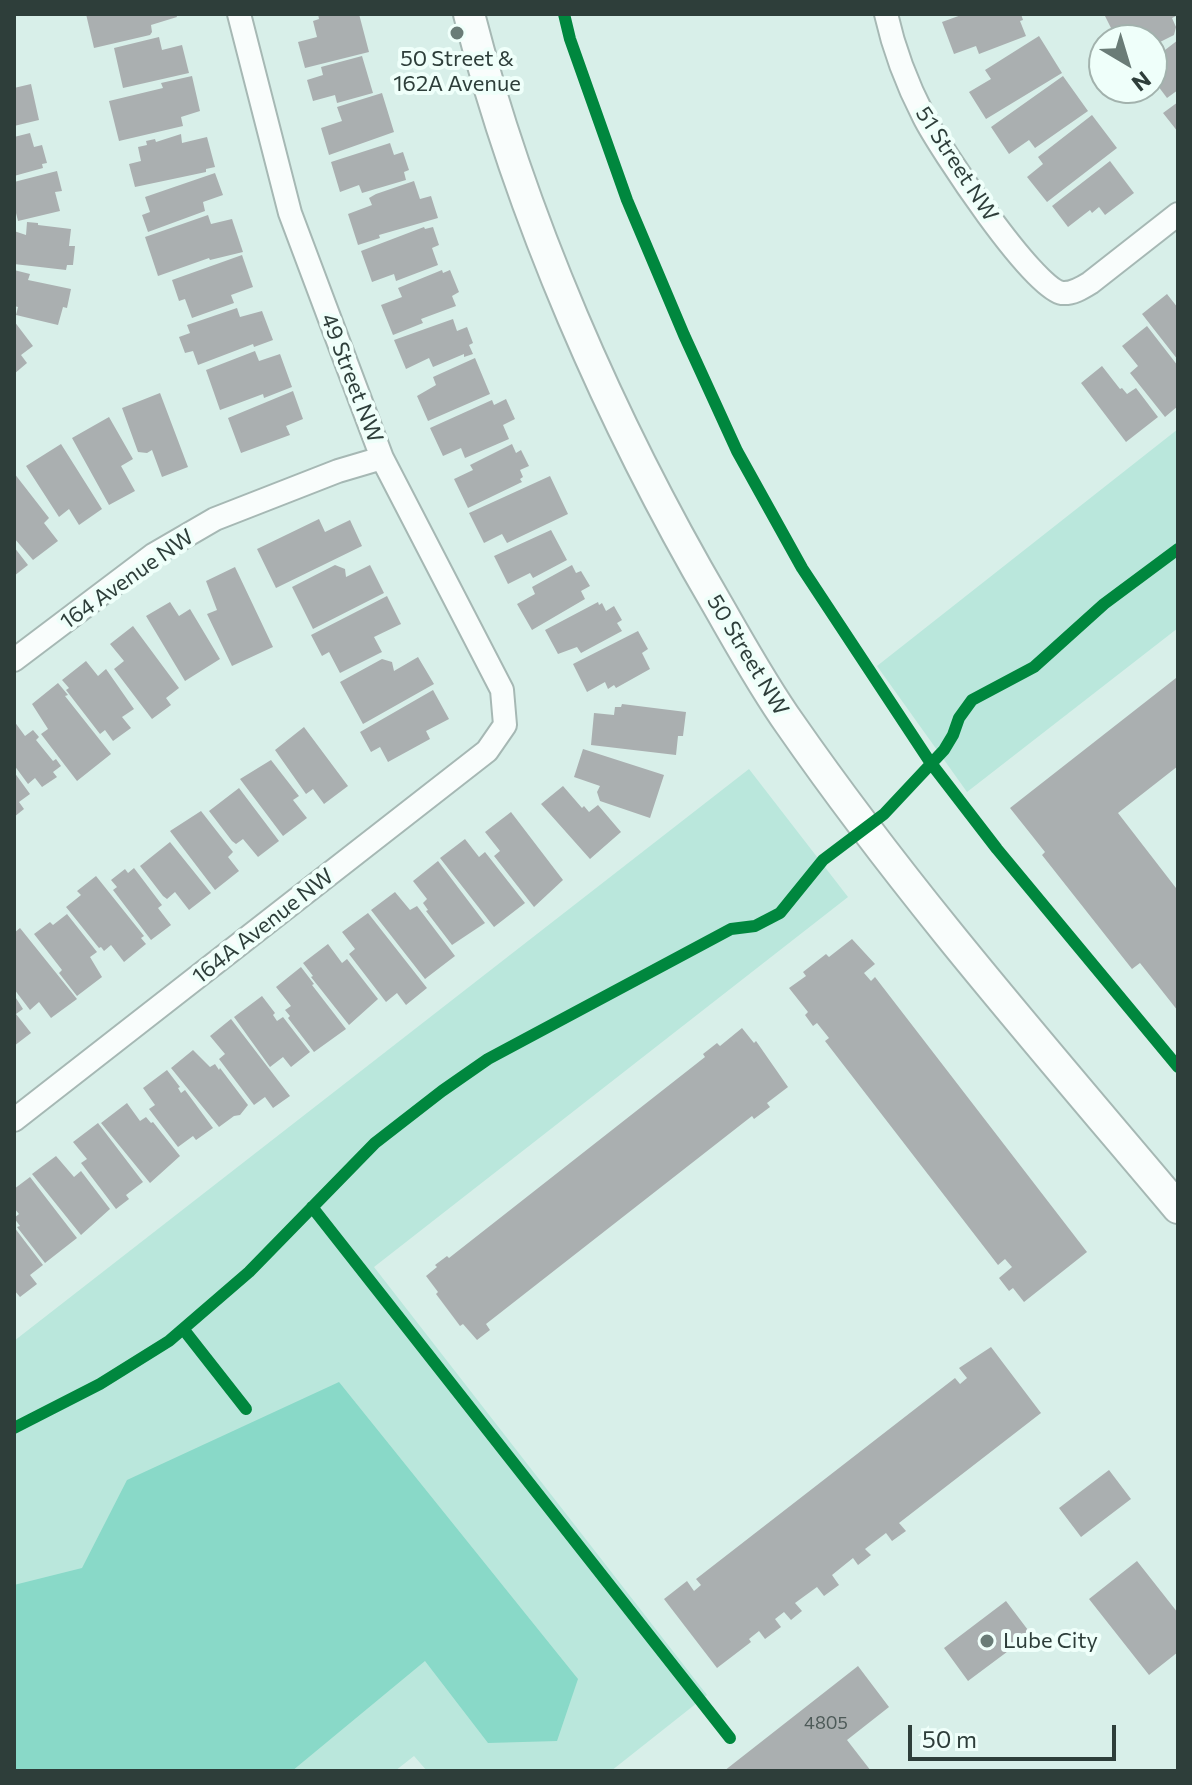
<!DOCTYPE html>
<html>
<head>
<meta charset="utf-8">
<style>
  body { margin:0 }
  #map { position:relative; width:1192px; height:1785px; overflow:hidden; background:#d8efe9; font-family:Commissioner,sans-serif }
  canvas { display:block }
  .frame { position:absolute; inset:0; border:16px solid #2e3e3a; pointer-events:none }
  .north { position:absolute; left:1088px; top:24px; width:80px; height:80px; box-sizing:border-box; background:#effffa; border:2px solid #a2b2ad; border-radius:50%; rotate:142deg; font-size:22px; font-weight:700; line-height:32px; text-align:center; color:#2e3e3a }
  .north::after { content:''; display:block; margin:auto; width:28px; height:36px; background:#6a7c77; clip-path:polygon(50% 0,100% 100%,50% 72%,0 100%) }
  .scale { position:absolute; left:908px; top:1725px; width:208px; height:36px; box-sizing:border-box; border:4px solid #2e3e3a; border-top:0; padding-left:10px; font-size:24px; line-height:28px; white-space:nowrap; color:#2e3e3a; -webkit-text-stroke:6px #effffa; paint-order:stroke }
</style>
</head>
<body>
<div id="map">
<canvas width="1192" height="1785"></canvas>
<div class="frame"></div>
<div class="north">N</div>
<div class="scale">50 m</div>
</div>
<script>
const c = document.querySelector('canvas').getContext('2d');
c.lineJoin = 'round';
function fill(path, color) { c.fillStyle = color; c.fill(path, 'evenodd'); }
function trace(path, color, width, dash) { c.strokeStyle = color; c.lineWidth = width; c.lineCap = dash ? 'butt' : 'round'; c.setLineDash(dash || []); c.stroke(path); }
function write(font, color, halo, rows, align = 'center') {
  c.font = font + ' Commissioner,sans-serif'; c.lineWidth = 8; c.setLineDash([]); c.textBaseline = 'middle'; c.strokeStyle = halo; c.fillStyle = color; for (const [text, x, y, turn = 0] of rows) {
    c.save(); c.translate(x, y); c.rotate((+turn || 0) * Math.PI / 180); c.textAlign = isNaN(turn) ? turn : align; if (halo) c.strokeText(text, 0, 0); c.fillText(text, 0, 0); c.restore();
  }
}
fill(new Path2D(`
  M1178 429V628L967 792 877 666Z
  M749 769 848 897 374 1267 707 1695 611 1771H427L414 1756 395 1771H14V1341Z`), '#bae7dc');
fill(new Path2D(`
  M339 1382 578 1679 557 1741 488 1743 425 1661 292 1771H14V1585L82 1568 127 1480Z`), '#89d9c8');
fill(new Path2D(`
  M86 14H176L177 17 151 25 152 32 150 35 94 48Z
  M318 14H359L369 52 305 68 298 42 317 37 313 21 319 19Z
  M964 14H1021L1023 20 1020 21 1026 36 979 54 976 46 954 54 942 22Z
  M1110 14H1178V15L1172 18 1176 27 1174 35 1152 46V40H1117L1105 16Z
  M1039 36 1062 73 986 119 969 92 991 79 985 70Z
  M159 37 162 50 182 45 189 73 123 88 114 48Z
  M1178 40V90L1167 98 1152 78V60Z
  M362 56 373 93 337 103 335 95 313 101 307 80 323 75 321 67Z
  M192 76 200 111 181 117 183 126 119 141 109 101 163 88 161 83Z
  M1063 76 1088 111 1035 148 1029 140 1009 154 991 127Z
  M31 84 39 120 14 126V88Z
  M382 93 394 132 329 155 321 128 342 121 337 107Z
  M1178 102V132L1163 113Z
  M1092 115 1117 148 1047 202 1027 177 1043 164 1038 157Z
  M30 133 34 147 42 145 47 163 42 164 43 168 14 176V137Z
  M181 134 182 143 207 137 215 167 206 169V172L135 187 129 164 141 161 138 147 147 145 146 141 155 139 156 142Z
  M390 143 394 155 403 152 409 170 404 172 406 180 362 193 359 185 340 192 331 162Z
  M1110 161 1134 193 1105 215 1099 207 1092 213 1090 210 1068 227 1052 206Z
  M57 171 62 191 55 192 60 211 18 221 16 213H14V182Z
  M215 173 223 195 203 202 205 211 148 232 142 215 150 212 145 197Z
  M414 181 420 199 431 196 438 218 379 235 380 238 358 245 348 214 372 205 369 198 376 194Z
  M208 215 211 224 232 219 243 252 210 260 209 258 158 276 145 237Z
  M27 222 38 223V225L71 229 69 246H75L73 265H67L66 270 14 264V231L26 235Z
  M424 227 425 229 433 227 439 245 432 248 438 265 396 281 394 274 372 282 361 251Z
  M242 255 253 287 231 295 234 303 192 318 185 299 179 301 172 280Z
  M14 270 30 274 28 280 71 289 67 308 63 307 58 325 16 315 18 307 14 306Z
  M442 270 443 273 450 270 459 292 452 296 456 306 421 319 423 323 393 335 381 305 402 297 398 288Z
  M1167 294 1178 308V360L1142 314Z
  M237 308 240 317 262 311 273 340 254 347 253 344 198 365 193 351 185 353 179 337 190 333 187 325Z
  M453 319 457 331 467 327 473 343 469 345 473 354 464 357V354L433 367 429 358 406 369 394 340Z
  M14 321 33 346 21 355 27 363 14 374Z
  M1147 326 1178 366V406L1165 417 1130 373 1138 366 1122 346Z
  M255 351 259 361 280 354 292 387 264 398 263 394 220 410 206 370Z
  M475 358 490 394 428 421 417 396 436 385 433 377Z
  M1102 366 1120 389 1122 388 1127 394 1136 388 1158 417 1126 442 1081 383Z
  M293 391 303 419 286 426 290 435 241 453 228 418Z
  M160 393 188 467 162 477 152 450 147 453 138 452 122 408Z
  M506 399 515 419 503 425 509 439 465 458 461 448 443 456 430 428 492 400 494 405Z
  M109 417 133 459 121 466 135 491 109 505 72 438Z
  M61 444 102 509 79 525 69 509 59 517 26 466Z
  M512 444 516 453 521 450 529 466 520 470 523 477 520 479 522 482 468 508 454 479 473 470 470 465Z
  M14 473 49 518 44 523 58 541 33 560 14 538Z
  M550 476 568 514 507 543 502 534 484 543 469 513Z
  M319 519 325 532 350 520 362 546 276 588 257 549Z
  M551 530 567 560 533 578 530 573 508 584 494 556Z
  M14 547 28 565 14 576Z
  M335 565 345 569 346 577 370 565 384 593 313 629 292 587Z
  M572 565 576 573 581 571 590 586 581 591 585 599 532 630 517 604 535 594 532 587Z
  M235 567 273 647 232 666 207 614 217 610 206 581Z
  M387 596 401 624 374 637 382 652 340 673 329 652 322 656 311 635Z
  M170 602 179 616 190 609 220 659 185 681 146 616Z
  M598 602 599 605 602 603 606 611 614 606 622 620 617 623 622 631 581 653 577 647 558 654 545 630Z
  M133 626 179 688 166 698 171 705 152 719 114 669 124 661 110 644Z
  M638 631 648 649 642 653 650 669 616 688 614 685 608 689 605 682 587 692 573 664Z
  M418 657 434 684 363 724 340 682 382 659 392 662 394 671Z
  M86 661 98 676 106 669 134 709 122 717 131 728 113 741 105 730 100 734 66 690 69 688 62 680Z
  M1176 678 1178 766 1118 813 1176 888 1178 886V1011L1140 963 1132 969 1042 855 1045 852 1010 808Z
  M58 683 68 695 65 696 111 754 77 781 41 734 48 729 32 704Z
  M433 690 449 719 426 731 430 739 388 762 380 747 371 752 360 732Z
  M622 704 686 712 683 736H678L676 755 591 745 594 713 614 715 615 707H621Z
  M14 721 25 736 33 730 39 737 36 740 53 761 56 759 61 766 53 772 57 777 42 787 35 778 28 784 14 765Z
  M304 727 348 786 324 804 313 789 306 794 275 750Z
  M583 749 664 775 650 818 600 801 597 792 600 786 574 777Z
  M271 760 299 796 293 800 307 818 283 836 240 779Z
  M14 772 30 794 19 802 24 809 14 817Z
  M563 786 582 808 584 806 589 812 598 805 621 832 590 859 541 804Z
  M239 788 279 841 258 857 243 839 236 844 232 841 209 811Z
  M201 811 233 852 228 857 239 871 215 890 170 831Z
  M511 812 563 880 534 907 494 856 500 851 485 832Z
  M465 839 479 857 485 852 525 903 494 927 440 858Z
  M170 842 211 893 189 910 175 892 167 899 163 896 140 866Z
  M438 861 485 923 452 945 426 911 428 910 423 903 427 899 413 881Z
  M134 868 162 905 158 908 171 925 151 940 113 890 117 887 111 880 125 869 128 873Z
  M96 876 144 936 141 938 146 944 124 962 111 945 104 951 101 947 99 948 66 907 81 895 77 891Z
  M395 892 410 910 417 906 455 956 425 979 371 910Z
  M368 913 427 988 406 1005 397 993 386 1002 349 954 355 949 342 932Z
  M67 914 97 952 90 957 102 977 77 996 59 973 62 970 34 934 50 922 53 925Z
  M20 928 77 999 51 1018 39 1002 30 1010 14 989V933Z
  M852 939 875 964 864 973 871 981 875 977 1087 1252 1024 1302 1013 1288 1009 1291 999 1278 1012 1267 1005 1259 998 1265 825 1041 829 1038 817 1023 813 1026 805 1015 808 1012 789 988 806 976 803 972 826 954 829 957Z
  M328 944 342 963 347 959 378 999 349 1025 311 977 313 976 303 963Z
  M301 967 314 984 312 985 346 1029 314 1052 288 1018 290 1016 285 1010 291 1006 276 987Z
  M14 995 23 1009 16 1014 31 1033 14 1046Z
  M262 996 275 1013 273 1015 277 1021 283 1017 310 1052 291 1067 283 1057 270 1067 234 1017Z
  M231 1019 290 1096 273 1108 265 1097 254 1105 219 1059 225 1054 210 1036Z
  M742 1028 754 1043 756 1041 788 1087 767 1103 770 1107 754 1119 752 1116 486 1324 490 1330 477 1340 463 1324 460 1326 436 1294 438 1292 426 1276 437 1267 435 1265 447 1256 449 1258 705 1057 703 1054 717 1043 720 1046Z
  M193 1050 210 1067 215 1064 219 1070 220 1068 248 1105 240 1115 234 1116 219 1127 171 1068Z
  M167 1070 180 1087 178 1088 181 1093 185 1090 213 1128 196 1140 193 1136 178 1147 149 1109 155 1105 143 1088Z
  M127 1103 140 1121 146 1117 151 1123 153 1122 180 1156 150 1183 101 1123Z
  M98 1123 143 1182 126 1195 129 1199 116 1209 81 1163 87 1159 73 1142Z
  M56 1156 74 1177 81 1171 110 1209 81 1235 32 1174Z
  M30 1177 77 1238 45 1263 17 1227 20 1226 14 1218 19 1214 14 1208V1189Z
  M14 1227 43 1265 30 1275 37 1284 20 1297 14 1290Z
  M991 1347 1041 1413 899 1523 906 1531 892 1541 886 1533 865 1549 871 1555 858 1565 853 1558 832 1575 839 1585 824 1596 817 1587 795 1603 802 1611 791 1620 784 1612 775 1619 781 1627 765 1639 759 1631 749 1639 751 1642 717 1668 664 1599 687 1581 694 1591 701 1585 696 1579 955 1378 960 1384 967 1378 959 1368Z
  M1109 1470 1131 1499 1081 1537 1059 1508Z
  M1137 1561 1178 1613V1652L1149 1675 1089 1599Z
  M1006 1601 1031 1634 968 1681 944 1648Z
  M858 1666 889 1707 847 1740 871 1771H724Z`), '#aaafb0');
const minor = new Path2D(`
  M886 14C894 50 907 84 924 117 939 147 1033 289 1062 293 1072 294 1082 288 1090 283L1178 214
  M14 660 153 555 215 519 338 471 382 458
  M14 1120 487 751 505 725 502 690 382 458 290 213 239 14`);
const secondary = new Path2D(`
  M469 14C521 217 611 423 717 604 740 644 763 686 790 724 908 894 1045 1050 1178 1208`);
trace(minor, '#a6b8b4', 26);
trace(secondary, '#a6b8b4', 34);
trace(minor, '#f9fdfc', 22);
trace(secondary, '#f9fdfc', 30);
trace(new Path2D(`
  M564 14 570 39 627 200 684 335 737 451 802 568 930 762 997 849 1178 1067
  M312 1207 730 1738
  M184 1330 246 1409
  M14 1428 100 1384 169 1341 249 1272 375 1143 442 1091 488 1059 731 929 755 926 780 913 823 860 884 814 944 750 953 735 959 718 972 700 1034 667 1104 604 1178 549`), '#00873e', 12);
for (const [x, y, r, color] of [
  [457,33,8,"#6a7c77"],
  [987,1641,8,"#6a7c77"]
]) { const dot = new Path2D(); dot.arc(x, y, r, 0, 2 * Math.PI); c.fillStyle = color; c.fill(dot); trace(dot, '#effffa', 3); }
write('18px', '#4d5a58', null, [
  ["4805",826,1723]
]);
write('22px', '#2e3e3a', '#effffa', [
  ["50 Street &",457,59],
  ["162A Avenue",457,84],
  ["Lube City",1003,1641,"left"]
]);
write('22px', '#2e3e3a', '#effffa', [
  ["51 Street NW",957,164,57],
  ["49 Street NW",352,378,69],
  ["164 Avenue NW",127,579,-35],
  ["50 Street NW",748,655,59],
  ["164A Avenue NW",263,926,-38]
]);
</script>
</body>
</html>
